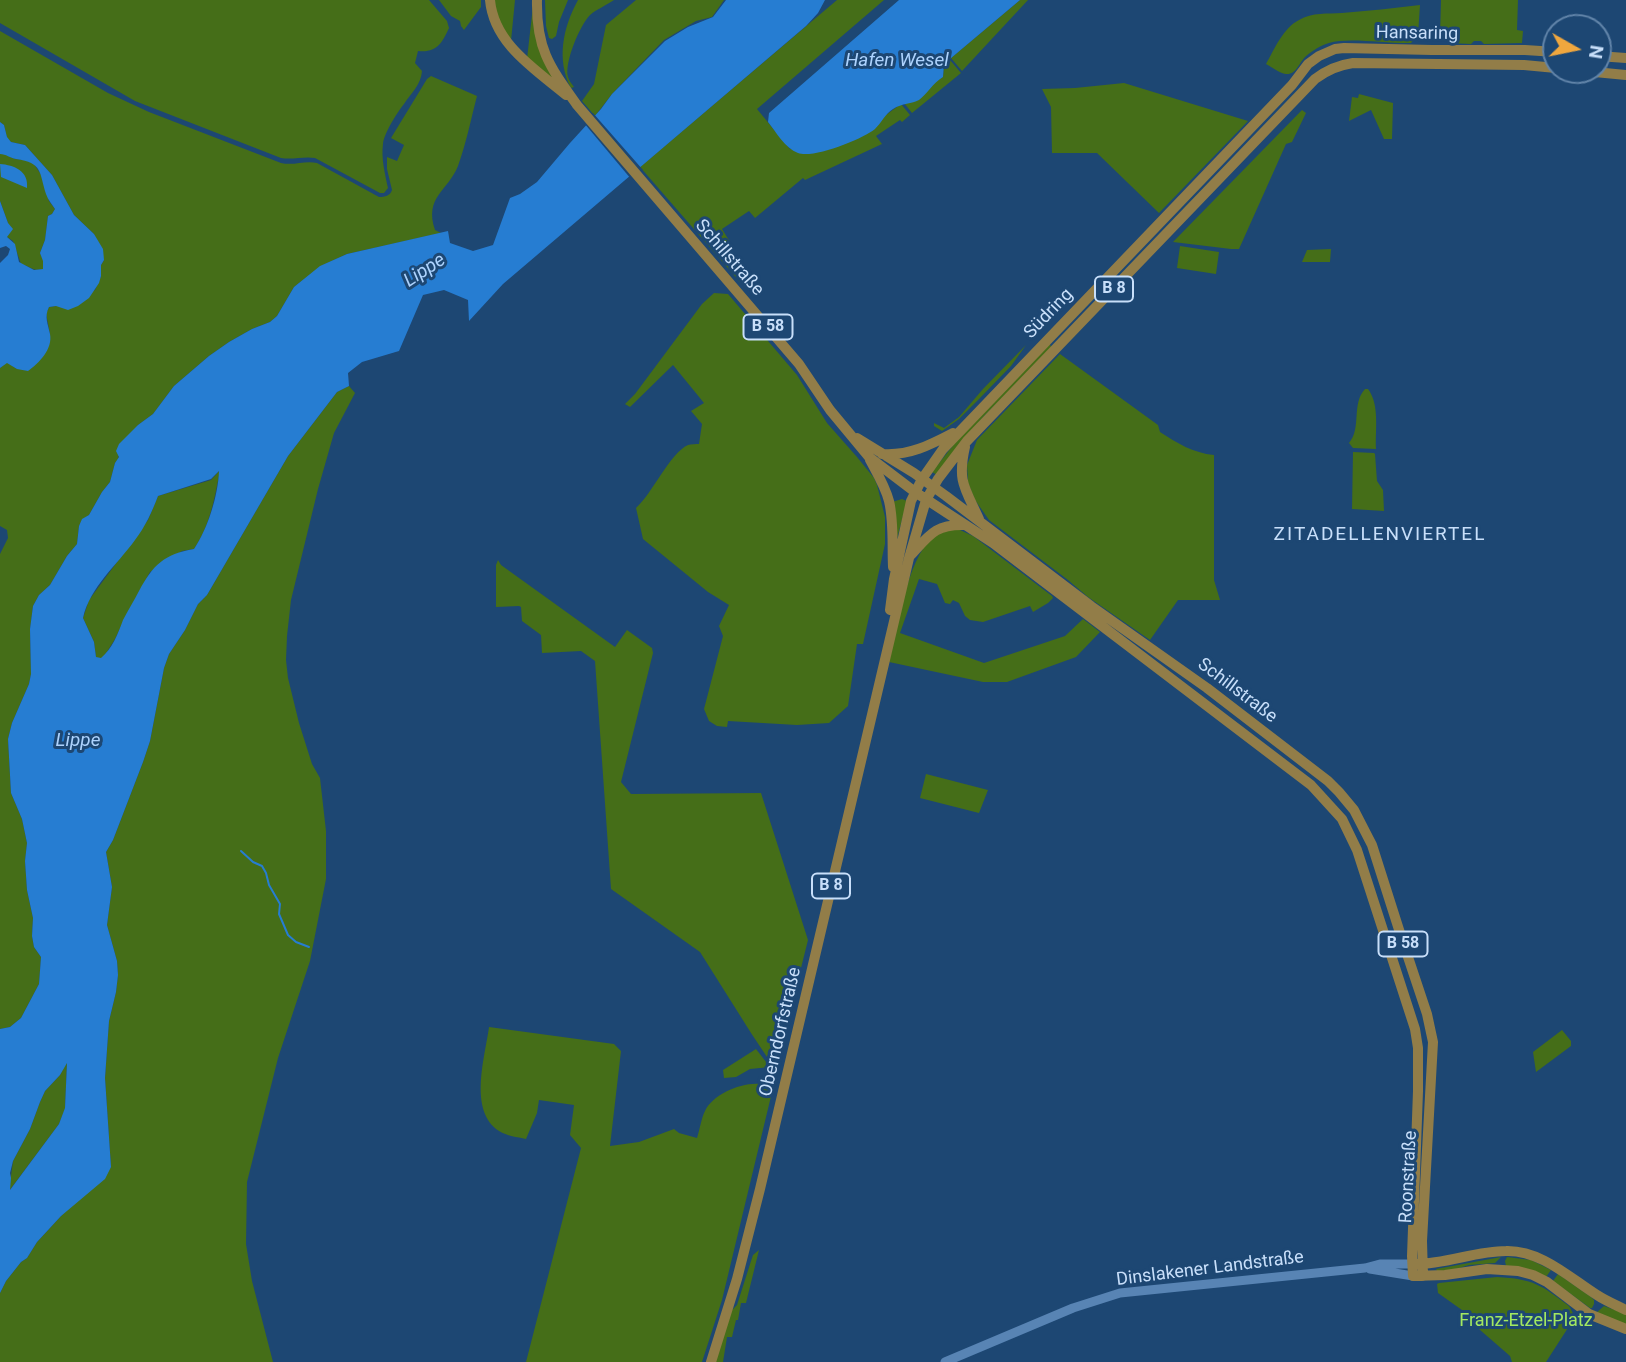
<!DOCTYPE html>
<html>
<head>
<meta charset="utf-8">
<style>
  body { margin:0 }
  #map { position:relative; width:1626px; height:1362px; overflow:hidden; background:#1d4773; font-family:Roboto,sans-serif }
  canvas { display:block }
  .north { position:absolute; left:1542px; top:14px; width:70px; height:70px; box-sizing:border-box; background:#1d4773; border:2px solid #6184a9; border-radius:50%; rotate:99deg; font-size:19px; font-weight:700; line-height:28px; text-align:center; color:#c8dffa }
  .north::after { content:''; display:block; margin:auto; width:24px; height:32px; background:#f0a73e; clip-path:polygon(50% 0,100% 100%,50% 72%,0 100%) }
</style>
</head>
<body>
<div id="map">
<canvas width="1626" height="1362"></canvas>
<div class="north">N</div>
</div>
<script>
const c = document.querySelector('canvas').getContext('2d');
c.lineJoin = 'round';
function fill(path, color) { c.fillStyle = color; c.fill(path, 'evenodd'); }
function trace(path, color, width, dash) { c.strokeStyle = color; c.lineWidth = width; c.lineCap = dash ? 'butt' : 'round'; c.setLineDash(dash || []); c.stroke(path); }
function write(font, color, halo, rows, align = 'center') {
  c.font = font + ' Roboto,sans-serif'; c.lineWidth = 6; c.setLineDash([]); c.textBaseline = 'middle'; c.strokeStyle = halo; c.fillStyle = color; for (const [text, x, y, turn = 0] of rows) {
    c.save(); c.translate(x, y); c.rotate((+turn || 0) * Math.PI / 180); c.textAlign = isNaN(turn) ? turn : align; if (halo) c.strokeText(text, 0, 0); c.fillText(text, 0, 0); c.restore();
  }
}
fill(new Path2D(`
  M0 0H429L447 21 449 28C442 43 437 53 418 51L415 63 422 71C421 85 411 93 404 104 397 113 384 133 383 144 381 158 385 174 388 188L384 193H380L315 158C304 156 293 160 281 158L135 101 0 23Z
  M439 0H481V7L464 30 461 26 460 21 451 16Z
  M493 0H515L511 41 500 27Z
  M545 0H568L559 22 556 36 552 39 549 38 546 26Z
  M578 0H614C607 5 597 9 590 15 580 25 564 63 568 77 569 81 572 84 574 87L571 88C556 60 563 27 578 0Z
  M636 0H724L712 17 696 21 664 40 612 94 595 116 582 101 594 84 606 25Z
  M837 0H884L757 109 790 149 874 129 883 117 901 104 910 115 902 122 900 120 876 136 882 144 805 180 803 178 755 218 749 211 722 229 730 242 732 255 746 274 740 282 640 167Z
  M1020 0H1028L962 71 951 58Z
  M1441 0H1518L1517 30 1523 31 1522 43 1484 44 1481 41H1474L1471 44 1449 43 1446 39 1440 36Z
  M1420 5 1418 35 1411 43C1388 44 1349 37 1329 43 1321 45 1312 51 1305 57 1299 63 1296 75 1286 74 1279 73 1272 67 1266 64 1274 50 1283 28 1299 20 1312 12 1328 14 1342 13 1368 11 1394 8 1420 5Z
  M533 6 558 83 527 59Z
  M0 31 108 93 149 112 281 163C294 166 305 160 317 163L379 197C385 197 390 196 392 190L387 169V157L397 161 404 145 391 138 427 79 431 76 477 96C471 119 466 144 458 166 448 191 424 197 435 230L441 233 347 254 321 266 294 287 277 316 270 322 252 329 229 342 209 356 174 386 153 414 138 425 119 454 118 459 115 463 110 482 102 492 89 515 82 520 79 526 77 544 67 556 50 585 39 595 33 606 30 629 31 674 29 684 12 723 8 739 11 793 22 819 27 843 25 861 27 890 33 918 32 936 34 947 41 957 39 984 21 1018 10 1027 0 1029V554L8 538 7 530 0 526V368L7 362 17 369 50 334 46 313 49 307 56 306 95 290 101 276V265L104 260 94 234 74 215 52 175 25 145 11 142 7 138 4 125 0 122Z
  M950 60 961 73 912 113 904 103 918 100 934 82 943 77 944 64Z
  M1124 83 1248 121 1159 213 1097 153H1052L1051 107 1042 89 1075 88Z
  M1359 94 1393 103 1392 139H1384L1371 110 1349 121 1352 97 1358 98Z
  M1302 110 1306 113 1292 142 1286 144 1239 249H1231L1173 242Z
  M0 154H5L15 159 29 160 34 164 42 176 49 201 55 209 52 214 48 216 45 240 40 253 44 261 43 269C34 272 29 266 21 264L13 241 7 237 8 223 0 201Z
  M1180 246 1219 252 1216 274 1177 268Z
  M1331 249 1330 262H1302L1307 250Z
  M714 293 728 294 797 375 827 423 857 457 874 478 877 485 885 517V544L863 644H857L848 706 829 723 797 725 728 721 727 727 717 726 709 721 704 709 723 636 719 626 729 605 708 592 643 539 636 508C652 494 670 453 688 445 691 444 696 444 699 444L702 424 691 411 704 403 673 365 630 407 625 404 635 394 702 304Z
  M1049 344 1051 346 1050 351 985 415 968 434 937 475 932 472 966 429Z
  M1026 345 1011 366 980 398 959 419 942 431 934 426V423L944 428 959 417 983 389Z
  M1060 354 1158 425 1160 432C1177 443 1193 453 1214 455V580L1220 600H1178L1150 640 1088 597 1068 580 989 520 975 500 968 483 967 465 977 440Z
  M349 386 355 393 334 433 318 489 291 600 287 636 286 660 288 678 299 723 312 764 320 778 326 831V879L310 961 278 1058 247 1182 246 1244 252 1281 273 1362H0V1293L6 1281 21 1262 27 1258 37 1242 61 1216 111 1167 105 1078 109 1021 116 992 118 975 117 961 107 925 112 887 106 852 113 840 143 762 150 741 164 668 169 654 185 630 198 604 207 595 288 456 337 392Z
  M1365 389H1368C1380 405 1375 430 1376 449L1353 448 1349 443C1362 428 1351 404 1365 389Z
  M1353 452 1374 453 1375 454 1377 481 1383 490 1384 511 1352 509Z
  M220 470C215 497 210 526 194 549L182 551 150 572 126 616 115 639 105 655 101 659 96 657 94 642 83 618 89 600 148 520 158 496 211 480Z
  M902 499 907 501 896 542 892 502Z
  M947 530H960L973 536 1052 596 1053 598 1048 603 1033 612 1030 606 983 622 970 620 965 616 959 603 953 600 950 604 945 603 937 584 919 579 900 633 984 663 1065 636 1083 619 1100 632 1076 657 1007 682H983L889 662C897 629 907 560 932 538 936 534 942 532 947 530Z
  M498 560 501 565 615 647 627 630 652 648 653 653 621 782 631 794 761 793 808 940 777 1064 773 1066 751 1033 700 952 611 889 595 661 581 651 542 653 541 635 522 621 521 607 519 606 496 607V565Z
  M926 774 988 790 979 813 920 798Z
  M489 1027 614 1044 621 1051 610 1146 639 1142 674 1129 679 1133 697 1138C700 1129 701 1119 705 1111 714 1091 755 1076 773 1088L722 1300 702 1362H526L581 1148 570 1135 574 1105 539 1100 537 1113 526 1139C517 1137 507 1136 499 1131 468 1111 485 1057 489 1027Z
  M1562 1030 1571 1041V1046L1536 1072 1533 1052Z
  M756 1049 770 1067 750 1069 736 1077 724 1078 723 1070Z
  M67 1062 65 1109 59 1124 9 1191 13 1161 30 1129 40 1102 45 1091 60 1075Z
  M759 1250 746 1303H741L738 1320H736L732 1337H727L723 1362H715L731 1311 737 1305 751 1261 753 1255Z
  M1501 1257 1495 1263 1469 1265 1449 1271H1437L1436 1269Z
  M1507 1257 1531 1260 1551 1270 1546 1277 1506 1266 1505 1261Z
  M1558 1274 1591 1297 1594 1300V1304L1592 1308H1590L1553 1281Z
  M1497 1277C1534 1279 1541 1285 1569 1306L1575 1317 1546 1362H1512L1510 1356 1472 1323 1469 1315 1438 1293 1437 1284 1439 1283Z
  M1604 1306 1626 1314V1327L1596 1313Z`), '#456e18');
fill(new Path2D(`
  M726 0H825L818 13 806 26 503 284 469 321 468 300 444 290 423 295 399 351 362 362 348 373 349 386 337 392 288 456 207 595 198 604 185 630 169 654 164 668 150 741 143 762 113 840 106 852 112 887 107 925 117 961 118 975 116 992 109 1021 105 1078 111 1167 105 1179 61 1216 37 1242 27 1258 21 1262 6 1281 0 1293V1029L10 1027 21 1018 39 984 41 957 34 947 32 936 33 918 27 890 25 861 27 843 22 819 11 793 8 739 12 723 29 684 31 674 30 629 33 606 39 595 50 585 67 556 77 544 79 526 82 519 89 515 102 492 110 482 115 463 119 457 116 451 119 444 138 425 153 414 174 386 209 356 229 342 252 329 270 322 277 316 294 287 320 266 347 254 448 231 450 243 473 251 493 245 510 198 520 194 537 182 570 143 601 109 612 94 665 41 688 27 713 17ZM219 471C218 496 208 528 194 549 164 554 153 565 139 591 134 601 128 610 123 620 118 634 112 649 101 658L96 657 94 642 83 618C90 587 117 565 135 540 145 527 152 512 158 496L211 479ZM67 1063 65 1108 59 1124 10 1190 11 1178 10 1173 13 1161 30 1129 40 1102 45 1091 60 1075Z
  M899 0H1020L944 64 943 77C933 83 927 94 919 100 912 104 902 103 893 109 885 114 882 122 875 129 863 139 813 159 798 153 785 148 776 132 768 122L769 113Z
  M0 122 4 125 7 137 11 142 25 145 52 175 74 215 94 234 103 249 104 260 101 265V276L99 283 89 298 78 306 68 310 56 306 49 307C44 317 48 324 50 334 53 349 39 363 28 371L17 369 7 363 0 368V263L8 255 10 249 6 246 0 248V201L8 223 13 229 7 237 15 244 19 262 34 270 43 269V261L40 253 45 240 48 216 52 214 55 209C52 204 48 200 46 194 39 172 43 163 16 159 10 158 6 154 0 154Z
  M0 164C14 165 29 171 27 188L1 177Z`), '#267dd2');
fill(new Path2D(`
  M593 113 643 170 631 179 584 123Z`), '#1d4773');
trace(new Path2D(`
  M241 851 253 862 262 866 266 873 269 885 280 904 279 914 288 935 296 942 309 947`), '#267dd2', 2);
trace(new Path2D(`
  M1370 1269 1413 1276
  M945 1362 1073 1308 1120 1293 1365 1268 1380 1264H1412`), '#5884b4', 9);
trace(new Path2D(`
  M490 0C494 44 535 69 566 95
  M537 0C536 49 550 67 577 105L799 364 830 410 869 457 915 492 993 543 1311 785 1342 819 1357 850 1415 1029 1418 1048V1091L1412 1256 1413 1276 1445 1275 1487 1269 1518 1271 1533 1275 1547 1282 1589 1314 1626 1329
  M1598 56 1626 58
  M1574 70 1626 75
  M857 438 914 473 946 496 1091 606 1207 688 1328 781 1339 792 1354 810 1372 845 1401 936 1427 1014 1433 1042 1422 1241 1423 1276
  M965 447C957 482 965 488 979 519
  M882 454C909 456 930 445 953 433
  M870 460C877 473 885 486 889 501 894 522 892 545 893 567
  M911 555C930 534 936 524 965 525
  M890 610 894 579 911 501 922 479 943 449 1292 85 1308 64 1319 56 1335 49 1344 48 1432 50H1525L1556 52
  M1416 1264C1446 1264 1476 1251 1506 1251 1541 1250 1570 1278 1597 1295 1606 1301 1616 1305 1626 1310
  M711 1362 737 1279 760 1189 909 558 926 500 938 479 967 441 1315 79C1327 70 1338 65 1353 63L1524 65 1556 68`), '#927d48', 10);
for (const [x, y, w] of [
  [1114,289,38],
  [768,327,49],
  [831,886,38],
  [1403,944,49]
]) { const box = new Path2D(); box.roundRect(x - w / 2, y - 12.5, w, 25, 5); c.fillStyle = '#1d4773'; c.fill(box); trace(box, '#c8dffa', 2); }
write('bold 16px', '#c8dffa', null, [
  ["B 8",1114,289],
  ["B 58",768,327],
  ["B 8",831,886],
  ["B 58",1403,944]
]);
write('18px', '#c8dffa', '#1d4773', [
  ["Hansaring",1417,34,1],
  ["Schillstraße",729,258,49],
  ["Südring",1049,314,-46],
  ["Schillstraße",1237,691,37],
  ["Oberndorfstraße",781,1032,-77],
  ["Roonstraße",1409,1177,-87],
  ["Dinslakener Landstraße",1210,1269,-7]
]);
write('18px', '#a3e960', '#1d4773', [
  ["Franz-Etzel-Platz",1526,1321]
]);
write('italic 19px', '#add3fe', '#1d4773', [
  ["Hafen Wesel",897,61],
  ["Lippe",425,271,-33],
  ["Lippe",78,741]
]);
c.letterSpacing = '2px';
write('19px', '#c8dffa', '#1d4773', [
  ["ZITADELLENVIERTEL",1380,535]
]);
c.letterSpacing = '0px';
</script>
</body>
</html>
